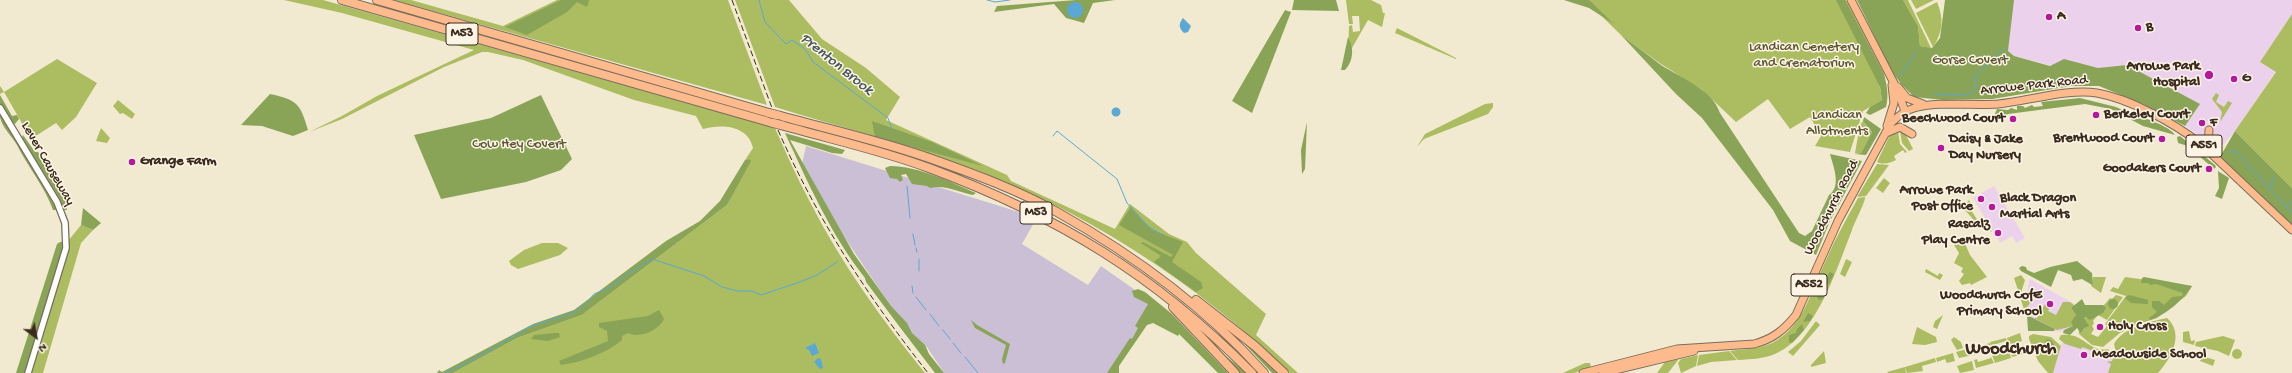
<!DOCTYPE html>
<html>
<head>
<meta charset="utf-8">
<style>
  body { margin:0 }
  #map { position:relative; width:2292px; height:373px; overflow:hidden; background:#f2ead0; font-family:"Gochi Hand",sans-serif }
  canvas { display:block }
  .north { position:absolute; left:16px; top:317px; width:40px; height:40px; -webkit-text-stroke:3px #fcf5e5; paint-order:stroke; rotate:148deg; font-size:11px; font-weight:700; line-height:16px; text-align:center; color:#3b2a1e }
  .north::after { content:''; display:block; margin:auto; width:14px; height:18px; background:#3b2a1e; clip-path:polygon(50% 0,100% 100%,50% 72%,0 100%) }
</style>
</head>
<body>
<div id="map">
<canvas width="2292" height="373"></canvas>
<div class="north">N</div>
</div>
<script>
const c = document.querySelector('canvas').getContext('2d');
c.lineJoin = 'round';
function fill(path, color) { c.fillStyle = color; c.fill(path, 'evenodd'); }
function trace(path, color, width, dash) { c.strokeStyle = color; c.lineWidth = width; c.lineCap = dash ? 'butt' : 'round'; c.setLineDash(dash || []); c.stroke(path); }
function write(font, color, halo, rows, align = 'center') {
  c.font = font + ' "Gochi Hand",sans-serif'; c.lineWidth = 3; c.setLineDash([]); c.textBaseline = 'middle'; c.strokeStyle = halo; c.fillStyle = color; for (const [text, x, y, turn = 0] of rows) {
    c.save(); c.translate(x, y); c.rotate((+turn || 0) * Math.PI / 180); c.textAlign = isNaN(turn) ? turn : align; if (halo) c.strokeText(text, 0, 0); c.fillText(text, 0, 0); c.restore();
  }
}
fill(new Path2D(`
  M2013 0H2292V14L2260 62 2276 71 2235 131 2224 144 2217 148 2185 126 2200 104 2014 56 2008 51Z
  M1994 186 2025 238 2016 243 2012 236 2000 243 1973 198Z
  M2030 279 2083 309 2072 332 2029 330 2025 300Z
  M2064 337 2115 356V373H2053Z`), '#ebd1ec');
fill(new Path2D(`
  M806 146 1019 212 1035 221 1022 244 1088 285 1101 266 1158 306 1114 373H944L927 347 912 338 843 235 802 164Z`), '#cbbfd6');
fill(new Path2D(`
  M284 0H323L775 128C786 153 797 178 810 202 841 263 882 320 925 373H453L517 338 582 315 727 205 749 159 745 160 753 148C748 125 721 124 703 129L696 116 634 100 523 60 488 52H482L444 67 342 119 309 132 342 116 377 96 474 50 342 13Z
  M394 0H411L503 26 557 0H728L767 105Z
  M735 0H789L822 39 866 68 900 97 886 120 1007 175 1011 181 1115 229 1130 204 1169 234 1187 242 1196 253 1266 314 1256 335 1298 373H1290C1196 282 1080 207 957 163 898 141 836 126 775 107Z
  M1346 0H1371L1381 5 1383 13H1385L1382 27 1368 20 1348 55 1349 26 1352 25 1353 32 1360 31 1359 16H1352L1353 24H1349Z
  M1585 0H1846L1884 74 1877 78 1880 87 1882 100 1863 111 1850 152 1815 146 1821 136 1810 117 1790 129 1768 99 1736 122 1701 89 1661 64 1621 35Z
  M1903 0H1908L1931 48 1920 46 1918 26Z
  M1911 0H1934L1916 9Z
  M1937 2C1944 18 1943 32 1933 47L1916 13Z
  M2292 14V188L2235 131 2276 72 2260 62Z
  M1397 28 1456 58V59L1395 33Z
  M57 59 97 83 76 117 62 130 56 123 31 139 4 92 0 94V86L4 92Z
  M2216 93 2219 95 2216 102 2224 107 2228 101 2232 103 2220 122 2222 112 2212 99Z
  M118 100 135 114 132 119 123 113 120 114 113 106Z
  M1493 103V107L1488 114 1424 139 1417 147 1425 134 1485 104Z
  M1863 121 1872 132 1861 153H1855L1860 125Z
  M101 128 110 138 107 143 96 141Z
  M1898 131 1900 144 1907 152 1905 153 1903 150 1894 156 1896 160C1891 163 1883 165 1877 162L1890 135Z
  M1900 131 1906 135 1913 149 1909 151 1902 143Z
  M1877 164 1889 165 1866 196 1857 197Z
  M1884 178 1890 183 1883 193 1876 188Z
  M1865 197C1866 201 1854 223 1852 230 1837 268 1817 334 1777 353 1765 359 1751 359 1738 360L1730 351C1744 349 1759 349 1772 343 1804 327 1812 288 1827 258 1836 237 1847 218 1858 198Z
  M1969 200 1972 205 1969 207 1982 227 1987 224 1992 232 1980 227 1963 208Z
  M81 225 93 230 81 243 43 373H30L68 251V241Z
  M1963 239 1970 255 1987 277 1971 285 1970 283 1962 285 1959 281 1964 274 1961 272 1963 268 1954 263 1959 253 1954 245Z
  M542 243H558L568 248 560 255 518 269 511 265 509 261 524 250Z
  M1846 259 1852 262 1845 277 1840 274Z
  M1926 269 1938 276 1939 273 1943 275 1940 280 1925 272Z
  M2021 275 2025 280 2020 296 2014 278Z
  M2093 277H2106L2101 293 2091 286 2093 283Z
  M2125 277 2192 286 2186 296 2157 318 2136 325 2120 333 2103 347 2092 345 2079 334C2077 314 2091 318 2100 309 2103 306 2107 302 2110 298L2112 299 2116 295 2123 297 2107 320 2098 315 2093 321 2094 323 2092 326 2094 329 2091 334 2098 337 2107 326 2105 324 2126 296 2110 291 2113 287 2118 289Z
  M2026 298 2031 302 2027 307 2029 312 2026 316 2021 300Z
  M2063 302H2070L2075 306 2071 308 2076 315 2073 326 2057 330 2034 318H2037L2045 304 2050 307 2048 311 2056 315Z
  M1943 315 1937 329 1933 327 1935 321Z
  M2167 318C2185 334 2171 359 2158 373H2108L2111 364 2107 362 2112 361 2116 353 2114 344C2123 327 2150 322 2167 318Z
  M1816 321 1820 325 1793 356 1788 352 1801 341Z
  M1917 327 1936 337 1937 342 1925 345 1912 344Z
  M2189 331 2191 341 2195 340 2194 345 2183 342V332Z
  M2020 333 2022 341 2009 345 2007 338Z
  M2033 334 2051 337 2061 346 2053 373H2048L2038 361 2029 339V336Z
  M2061 335C2085 332 2088 353 2108 349L2112 355 2108 359 2107 356 2082 347 2081 349 2065 344 2059 339Z
  M2223 336 2235 340 2229 356 2218 351 2195 346 2196 342Z
  M1954 337 1961 342 1963 348 1957 350 1951 340Z
  M2006 338 2008 345 2006 341 1993 345V350L1990 342Z
  M1990 343 1992 350 1974 355 1972 348Z
  M2024 345 2027 353 2012 357 2010 349Z
  M1971 348 1973 355 1959 358 1956 352Z
  M2232 354a5 5 0 1 1 10 0a5 5 0 1 1-10 0Z
  M2009 350 2011 358 1995 363 1992 355Z
  M1729 351 1737 360 1711 362 1697 366 1699 355Z
  M1824 351 1826 363 1811 367V365Z
  M1953 353 1955 361 1947 363 1945 359 1937 362 1936 358Z
  M1698 355 1696 366 1681 373 1678 363 1681 359Z
  M1990 355 1994 363 1976 368 1974 360 1977 359 1978 362 1991 358Z
  M2202 356 2215 360 2213 366 2200 361Z
  M1935 358 1936 362 1922 366 1923 371 1907 373 1905 367Z
  M1679 359 1668 373H1657L1665 362Z
  M1972 361 1974 370 1960 373 1957 366Z
  M1585 363H1590L1591 367 1574 373H1563Z
  M1905 367 1906 373H1888L1887 372Z`), '#acbc60');
fill(new Path2D(`
  M561 0H589L587 7 577 2 567 12 527 35 505 27Z
  M1076 0H1115L1093 3 1084 23 1066 18 1054 4 994 12 997 6Z
  M1294 0H1336L1339 11 1292 10Z
  M1564 0H1589L1614 24 1589 8Z
  M1836 0H1845L1884 74C1887 86 1889 95 1886 107L1870 115 1866 113 1870 107 1882 100 1880 87Z
  M1857 0H1903L1918 26 1920 46 1932 48 1940 38 1945 0H2014L2008 51 2014 56 2050 66 2064 59 2098 68 2127 65 2200 104 2185 126 2145 105 2099 86H2071L1992 99 1943 100 1914 97 1901 84 1891 70Z
  M1285 10 1291 12 1252 113 1232 101Z
  M1621 35C1635 45 1648 55 1661 65 1681 78 1712 89 1720 113L1799 233 1805 236 1812 231 1829 195C1842 186 1833 166 1830 154L1862 161 1830 221 1816 255 1790 241 1773 210 1702 118 1676 94Z
  M1348 37C1354 48 1354 60 1345 70H1341Z
  M270 94C298 100 300 104 308 130L293 136 262 126 241 125Z
  M0 95 12 116 17 115 19 119 14 125 11 126 26 146 22 137 23 135 35 152H38L44 163 49 164 48 172 65 201 67 210H53C45 187 28 167 17 145 12 136 2 128 0 117 0 110 0 102 0 95Z
  M541 95 572 159 561 170 526 182 441 199 414 135 491 118Z
  M2080 98 2116 107 2135 116C2143 116 2172 128 2175 135L2143 126 2111 109 2085 104 2008 114 2003 117 1999 115 1998 122 1994 116 1997 109 2008 110 2011 108 2017 110V106H2023L2025 108 2032 105 2034 107 2043 106 2041 102Z
  M1864 117 1881 129 1866 155 1854 154 1861 153 1872 132 1863 121Z
  M872 121 932 142 983 166 875 137Z
  M1307 122 1305 169 1302 174 1301 150Z
  M2235 131 2292 188V226L2220 157Z
  M785 133 845 150 842 154 832 153 790 140 854 254 891 306 907 323 912 333 925 345 929 354 944 373H935C912 343 889 313 866 282L865 278C831 235 808 183 785 133Z
  M2180 136 2215 165 2216 167 2214 169 2198 155 2193 154 2188 146 2178 143 2177 137Z
  M749 159 751 161 727 205 582 315 517 338 453 373H437L439 370 442 372 533 324 574 310 666 241 700 221 720 201 745 160Z
  M890 166C918 166 951 182 976 193L973 195C958 192 945 184 930 188L927 186 912 184 906 174 901 175 903 180 900 182 897 179 890 178 885 168Z
  M2218 171 2229 178 2222 199 2215 196 2219 188Z
  M1131 207 1152 230 1183 242 1172 262 1201 282 1203 288 1196 292 1154 262 1161 256 1141 243 1143 242 1171 257 1173 255 1119 225Z
  M83 208 101 223 93 230 81 225Z
  M60 242H64L63 252 27 373H16L57 244Z
  M2077 261 2092 273 2093 284 2092 285 2082 279 2073 281 2071 275 2058 270 2051 287 2021 271 2019 268 2022 266 2026 267 2027 270 2034 273 2050 267Z
  M1830 272 1834 274 1829 284 1826 285 1823 282Z
  M2144 277 2192 286C2183 300 2166 315 2150 320L2149 318 2157 312 2152 307V301H2159L2164 305 2172 297 2182 296 2183 293 2156 284 2151 285 2148 283H2141L2142 278Z
  M1822 286 1824 290 1827 291 1823 299 1819 300 1816 295Z
  M1138 289 1145 292 1172 314 1228 373H1218L1179 334 1178 336 1153 323 1147 325 1119 366V373H1107L1130 338 1132 339 1138 328 1135 326 1148 304 1134 297 1132 291Z
  M2129 295 2148 300V304L2131 303 2125 298Z
  M2082 299 2085 305H2103L2106 308 2103 313 2090 320 2086 317 2084 318 2089 326 2084 328 2081 333 2077 328 2070 335 2063 333 2064 330 2073 326 2071 322 2076 315 2071 308Z
  M2108 304a5 5 0 1 1 10 0a5 5 0 1 1-10 0Z
  M659 310 664 319C659 330 640 339 628 333L622 336V340C607 353 582 362 561 365L559 361 608 341 607 331 599 327V323L648 316Z
  M1808 313 1813 316 1810 321 1803 322Z
  M2027 315 2055 329 2054 331H2028Z
  M971 320 977 325 1010 344 1005 363 1003 364 1002 359 1006 345 975 328Z
  M1802 324 1804 330 1792 343 1789 342V335L1796 333 1797 329Z
  M554 333H559L560 337 548 341 531 339 534 335Z
  M1238 337 1279 373H1272Z
  M2047 339 2052 341 2054 345 2052 351 2049 352 2043 346Z
  M1222 353 1243 370 1246 373H1240Z`), '#89a456');
fill(new Path2D(`
  M1067 10a8 8 0 1 1 16 0a8 8 0 1 1-16 0Z
  M1183 18 1191 26 1188 32 1184 33C1178 27 1179 24 1183 18Z
  M1111.5 112a4.5 4.5 0 1 1 9 0a4.5 4.5 0 1 1-9 0Z
  M815 343 819 353 812 356 809 350 805 348Z
  M818 358 821 359 823 368 820 369 814 362Z`), '#5ba8d4');
trace(new Path2D(`
  M759 0 765 22 786 44 792 40 805 49 813 62 888 118 892 129
  M987 0 995 2 1010 0
  M1898 76 1906 68 1916 52
  M1935 94C1948 94 1967 99 1976 89L1975 76 2003 49
  M1053 136 1057 131 1117 179 1127 203 1147 226 1163 235
  M2230 150 2237 153 2292 213
  M907 186 910 218
  M2270 188 2274 177
  M2287 207 2292 201
  M913 234 915 245
  M916 248 917 252
  M919 259V271
  M912 286 913 293
  M916 297 926 310
  M930 314 939 326
  M943 330 950 339
  M953 343 961 353
  M965 357 978 373
  M445 373 482 355 529 327 572 313 584 306 594 294 611 287 626 275 652 259 704 276 722 287 738 291H752L761 295 800 282 817 275 837 262`), '#5ba8d4', 1);
const minor = new Path2D(`
  M0 108 57 202 65 223 66 248 28 373`);
const major = new Path2D(`
  M1851 0 1896 87 1905 111
  M1898 87 1907 98 1923 104
  M1887 126 1894 103 1892 85
  M1886 133 1900 127 1912 134
  M2208 151 2209 130
  M1583 373 1677 349 1754 344C1773 339 1784 330 1796 315L1838 221 1891 123C1898 116 1904 111 1914 108 1938 101 1972 106 1998 104 2028 101 2069 88 2097 93 2131 99 2173 123 2200 143L2292 230
  M1603 373 1694 351`);
const highway = new Path2D(`
  M342 0 773 123
  M377 0 769 113
  M777 115C828 129 882 141 932 159 974 174 1018 190 1057 212 1134 255 1206 308 1264 373
  M781 125C830 139 881 150 929 168 1058 216 1155 275 1252 373
  M1196 300 1255 346 1284 373
  M1173 307 1235 373`);
trace(minor, '#7b6d5c', 8);
trace(major, '#7b6d5c', 9);
trace(highway, '#7b6d5c', 10);
trace(minor, '#fff', 5.5);
trace(major, '#fcba8d', 7);
trace(highway, '#fcba8d', 8);
trace(new Path2D(`
  M732 0 772 108
  M778 130C817 219 868 297 928 373`), '#3b2a1e', 1, [6, 3]);
const highwayBridge = new Path2D(`
  M769 113 777 115
  M773 123 781 125`);
trace(highwayBridge, '#7b6d5c', 10, []);
trace(highwayBridge, '#fcba8d', 8);
for (const [x, y, r, color] of [
  [2049,17,4,"#b5179e"],
  [2138,28,4,"#b5179e"],
  [2209,75,5,"#b5179e"],
  [2234,79,4,"#b5179e"],
  [2096,115,4,"#b5179e"],
  [2013,119,4,"#b5179e"],
  [2202,123,4,"#b5179e"],
  [2162,139,4,"#b5179e"],
  [1941,148,4,"#b5179e"],
  [132,162,4,"#b5179e"],
  [2209,169,4,"#b5179e"],
  [1981,199,4,"#b5179e"],
  [1992,207,4,"#b5179e"],
  [1998,233,4,"#b5179e"],
  [2050,304,4,"#b5179e"],
  [2100,327,4,"#b5179e"],
  [2084,355,4,"#b5179e"]
]) { const dot = new Path2D(); dot.arc(x, y, r, 0, 2 * Math.PI); c.fillStyle = color; c.fill(dot); trace(dot, '#fcf5e5', 1.5); }
for (const [x, y, w] of [
  [462,34,32],
  [2204,146,36],
  [1036,213,32],
  [1809,285,36]
]) { const box = new Path2D(); box.roundRect(x - w / 2, y - 11, w, 22, 3); c.fillStyle = '#fcf5e5'; c.fill(box); trace(box, '#3b2a1e', 1); }
write('bold 13px', '#3b2a1e', null, [
  ["M53",462,34],
  ["A551",2204,146],
  ["M53",1036,213],
  ["A552",1809,285]
]);
write('bold 14px', '#3b2a1e', '#fcf5e5', [
  ["A",2057,17],
  ["B",2146,28],
  ["Arrowe Park",2200,67,"right"],
  ["Hospital",2200,83,"right"],
  ["G",2242,79],
  ["Berkeley Court",2104,115],
  ["Beechwood Court",2005,119,"right"],
  ["F",2210,123],
  ["Brentwood Court",2154,139,"right"],
  ["Daisy & Jake",1949,140],
  ["Day Nursery",1949,156],
  ["Grange Farm",140,162],
  ["Goodakers Court",2201,169,"right"],
  ["Arrowe Park",1973,191,"right"],
  ["Post Office",1973,207,"right"],
  ["Black Dragon",2000,199],
  ["Martial Arts",2000,215],
  ["Rascalz",1990,225,"right"],
  ["Play Centre",1990,241,"right"],
  ["Woodchurch CofE",2042,296,"right"],
  ["Primary School",2042,312,"right"],
  ["Holy Cross",2108,327],
  ["Meadowside School",2092,355]
], 'left');
write('14px', '#5d5632', '#fcf5e5', [
  ["Landican Cemetery",1804,48],
  ["and Crematorium",1804,64],
  ["Gorse Covert",1970,61],
  ["Landican",1837,116],
  ["Allotments",1837,132],
  ["Cow Hey Covert",519,145]
]);
write('14px', '#3b2a1e', '#fcf5e5', [
  ["Arrowe Park Road",2034,86,-6],
  ["Lever Causeway",47,164,60],
  ["Woodchurch Road",1832,208,-63]
]);
write('italic 15px', '#46565e', '#fcf5e5', [
  ["Prenton Brook",836,65,39]
]);
write('bold 18px', '#3b2a1e', '#fcf5e5', [
  ["Woodchurch",2011,350]
]);
</script>
</body>
</html>
